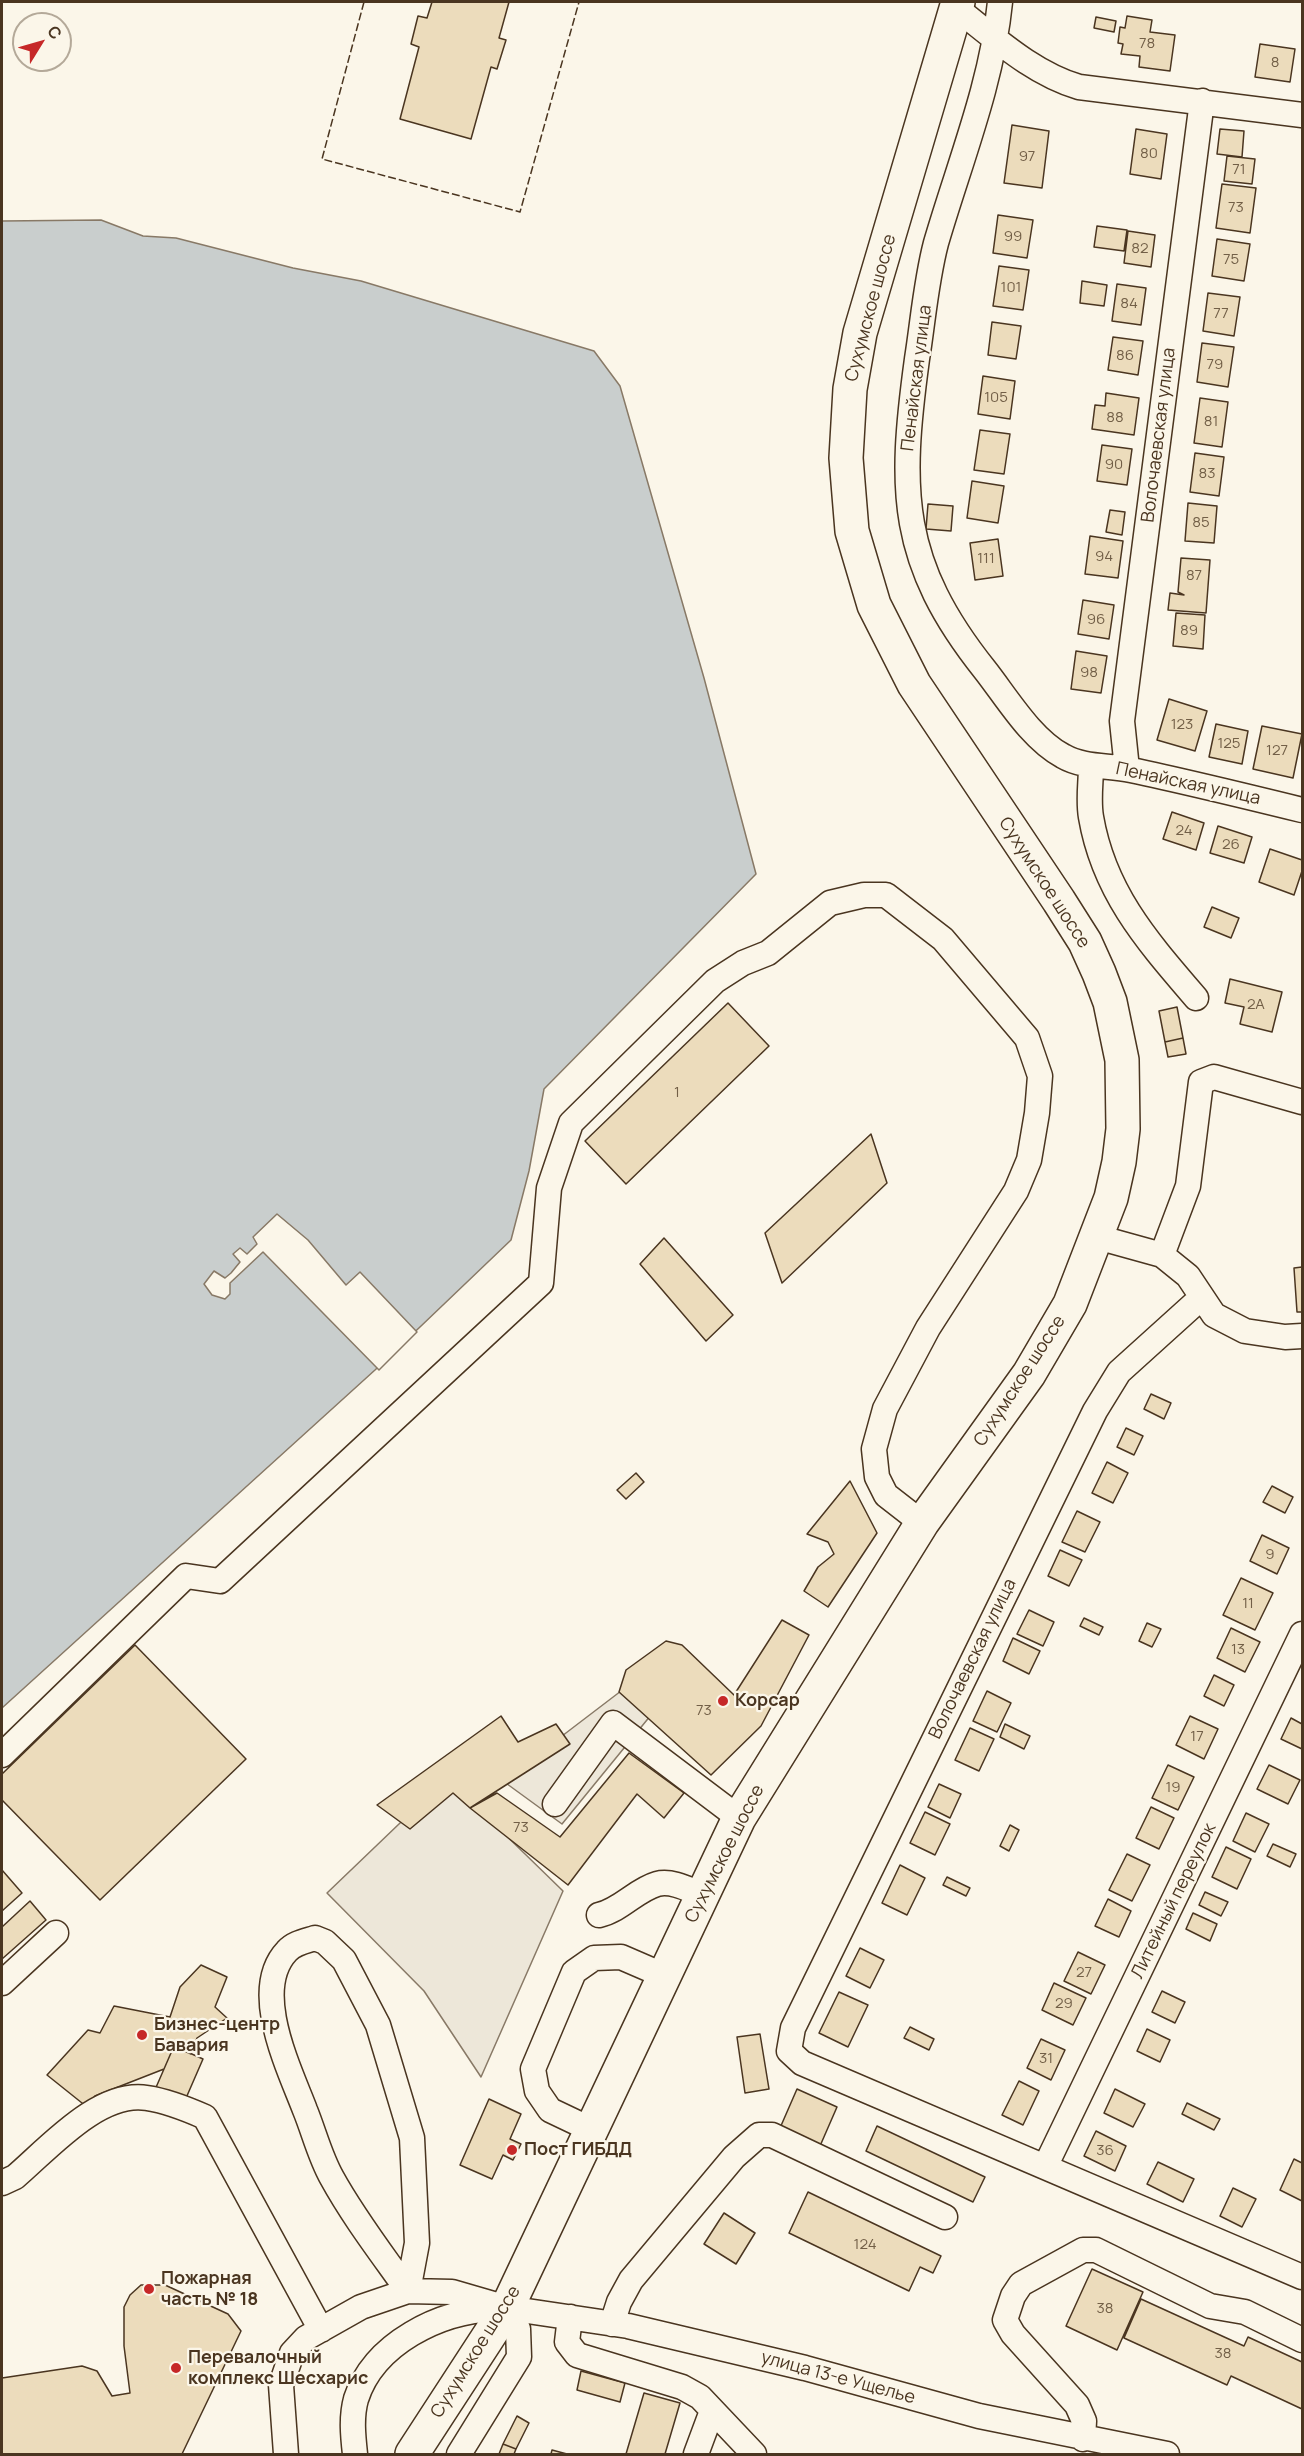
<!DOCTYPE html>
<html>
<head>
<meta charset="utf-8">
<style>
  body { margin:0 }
  #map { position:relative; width:1304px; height:2456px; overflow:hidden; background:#fbf6e9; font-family:Manrope,sans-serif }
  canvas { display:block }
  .frame { position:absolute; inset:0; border:3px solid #4a3520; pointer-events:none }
  .north { position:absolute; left:12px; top:12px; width:60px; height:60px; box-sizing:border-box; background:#fbf6e9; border:2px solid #b4a999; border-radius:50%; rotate:53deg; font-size:16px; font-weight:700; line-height:24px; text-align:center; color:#4a3520 }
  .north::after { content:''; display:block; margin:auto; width:21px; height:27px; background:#c62828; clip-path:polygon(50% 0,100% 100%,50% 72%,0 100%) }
</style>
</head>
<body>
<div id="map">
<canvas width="1304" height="2456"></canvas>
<div class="frame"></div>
<div class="north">С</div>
</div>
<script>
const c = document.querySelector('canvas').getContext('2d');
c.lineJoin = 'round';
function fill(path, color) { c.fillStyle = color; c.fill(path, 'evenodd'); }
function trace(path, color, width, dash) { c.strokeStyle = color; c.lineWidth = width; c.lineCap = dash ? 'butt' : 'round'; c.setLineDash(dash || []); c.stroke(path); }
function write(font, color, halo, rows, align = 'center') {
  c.font = font + ' Manrope,sans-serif'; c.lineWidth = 4.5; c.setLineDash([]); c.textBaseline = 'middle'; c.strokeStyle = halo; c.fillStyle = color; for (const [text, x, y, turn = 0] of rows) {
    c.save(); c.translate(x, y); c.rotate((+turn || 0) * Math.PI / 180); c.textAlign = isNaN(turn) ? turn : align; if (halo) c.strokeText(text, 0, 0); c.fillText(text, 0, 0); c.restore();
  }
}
const parking = new Path2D(`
  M621 1691 651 1715 562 1824 503 1781Z
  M447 1778 563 1891 481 2077 424 1991 327 1893Z`);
fill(parking, '#ede7d9');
trace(parking, '#887966', 1.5);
const water = new Path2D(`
  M101 220 143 236 176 238 293 268 361 281 594 351 620 386 704 678 756 874 544 1089 529 1171 511 1240 375 1370 2 1708V221Z`);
fill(water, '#c9cecd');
trace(water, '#887966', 1.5);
const pier = new Path2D(`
  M277 1214 308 1240 346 1285 360 1272 417 1332 379 1370 263 1252 230 1283V1294L225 1299 212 1295 204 1284 214 1271 225 1278 231 1273 240 1262 233 1254 240 1248 247 1254 257 1244 253 1237Z`);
fill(pier, '#fbf6e9');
trace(pier, '#887966', 1.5);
const building = new Path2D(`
  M432 2H509L499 38 506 40 497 69 491 67 471 139 400 119 419 47 411 44 418 16 427 18Z
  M1127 16 1152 20 1150 32 1175 35 1170 71 1139 67 1140 56 1121 54 1123 44 1118 43 1120 27 1125 28Z
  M1096 17 1116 21 1114 32 1094 28Z
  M1260 44 1295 49 1290 82 1255 77Z
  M1012 125 1049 131 1042 188 1004 183Z
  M1136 129 1167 134 1161 179 1130 174Z
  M1220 129 1244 131 1242 157 1217 154Z
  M1227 156 1255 159 1252 184 1224 181Z
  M1222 184 1256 188 1250 233 1216 228Z
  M998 215 1033 220 1027 258 993 253Z
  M1097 226 1127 230 1124 251 1094 247Z
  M1128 231 1155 235 1151 267 1124 263Z
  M1217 239 1250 244 1244 281 1212 276Z
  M999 266 1029 270 1023 310 993 306Z
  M1082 281 1107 285 1104 306 1080 303Z
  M1117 284 1146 288 1141 325 1112 321Z
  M1208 293 1240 297 1234 336 1203 331Z
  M992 322 1021 326 1016 359 988 355Z
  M1113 337 1143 341 1138 375 1108 370Z
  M1202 343 1234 347 1228 387 1197 382Z
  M983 376 1015 381 1010 419 978 414Z
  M1106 393 1139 398 1134 435 1092 429 1095 405 1105 406Z
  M1200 398 1228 402 1222 447 1194 443Z
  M980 430 1010 434 1004 474 974 470Z
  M1102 445 1132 449 1127 485 1097 481Z
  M1195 453 1224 457 1219 496 1190 492Z
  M972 481 1004 486 998 523 967 518Z
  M1188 503 1217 506 1214 543 1185 541Z
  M928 504 953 506 951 531 926 529Z
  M1110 510 1125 512 1122 535 1106 532Z
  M1090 536 1123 541 1118 578 1085 574Z
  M998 539 1003 576 975 580 970 543Z
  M1181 558 1210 560 1206 613 1168 610 1170 593 1184 595 1178 592Z
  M1083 600 1114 605 1109 639 1078 634Z
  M1176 613 1205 615 1203 649 1173 646Z
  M1076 651 1107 656 1101 693 1071 689Z
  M1169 699 1207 711 1195 751 1157 740Z
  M1216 724 1248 731 1242 764 1209 757Z
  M1262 726 1302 734 1293 778 1253 769Z
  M1172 812 1204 823 1196 850 1163 839Z
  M1218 826 1252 837 1244 863 1210 853Z
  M1270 849 1302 860V871L1294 895 1259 882Z
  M1212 907 1239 918 1231 938 1204 927Z
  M1230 979 1282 992 1272 1032 1240 1024 1244 1007 1225 1003Z
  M728 1003 769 1046 626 1184 585 1141Z
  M1177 1007 1183 1038 1165 1042 1159 1011Z
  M1183 1038 1186 1054 1168 1057 1165 1042Z
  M871 1134 887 1183 782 1283 765 1233Z
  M664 1238 733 1315 706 1341 640 1264Z
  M1302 1267V1312H1297L1294 1268Z
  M1151 1394 1171 1403 1164 1419 1144 1409Z
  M1126 1428 1143 1436 1134 1455 1117 1447Z
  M1107 1462 1128 1473 1113 1503 1092 1493Z
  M636 1473 644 1482 626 1499 617 1490Z
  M850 1481 877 1533 828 1607 804 1591 818 1567 834 1554 828 1542 807 1534Z
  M1272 1486 1293 1497 1285 1513 1263 1502Z
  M1077 1511 1100 1522 1085 1552 1062 1542Z
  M1262 1535 1289 1548 1277 1574 1250 1561Z
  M1060 1550 1082 1560 1069 1586 1048 1576Z
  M1241 1578 1273 1593 1255 1630 1223 1615Z
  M1029 1610 1054 1622 1043 1646 1017 1634Z
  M1084 1618 1103 1627 1099 1635 1080 1626Z
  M782 1620 809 1635 761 1726 711 1775 619 1692 626 1670 666 1641 682 1645 734 1695Z
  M1147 1623 1161 1629 1152 1647 1139 1641Z
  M1231 1628 1260 1642 1245 1672 1217 1658Z
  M1013 1638 1040 1651 1029 1674 1003 1661Z
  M135 1645 246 1759 100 1900 2 1800V1774Z
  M1214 1675 1234 1685 1224 1706 1204 1696Z
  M987 1691 1011 1703 997 1732 973 1721Z
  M501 1716 518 1742 556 1724 570 1744 470 1808 453 1793 410 1829 377 1805Z
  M1190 1716 1218 1729 1204 1759 1176 1745Z
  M1291 1718 1302 1724V1749L1281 1739Z
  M1005 1724 1030 1736 1024 1749 1000 1737Z
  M970 1728 994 1739 979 1771 955 1760Z
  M629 1753 684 1793 664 1818 637 1794 568 1885 470 1808 497 1793 560 1837Z
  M1168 1765 1194 1777 1178 1810 1152 1798Z
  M1269 1765 1300 1780 1288 1804 1257 1789Z
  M939 1784 961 1794 950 1818 928 1807Z
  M1151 1807 1174 1818 1159 1849 1136 1838Z
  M925 1812 950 1824 935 1855 910 1843Z
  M1246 1813 1269 1824 1255 1852 1233 1841Z
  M1010 1825 1019 1830 1009 1851 1000 1846Z
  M1273 1844 1296 1854 1290 1867 1267 1856Z
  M1226 1847 1251 1859 1237 1889 1212 1877Z
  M1127 1854 1150 1865 1132 1901 1109 1890Z
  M900 1865 925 1878 907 1915 882 1903Z
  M2 1870 22 1893 2 1911Z
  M947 1877 970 1888 966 1896 943 1885Z
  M1205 1892 1228 1902 1221 1916 1199 1905Z
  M1108 1899 1131 1911 1119 1937 1095 1926Z
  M30 1901 46 1920 2 1959V1927Z
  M1193 1913 1217 1924 1210 1941 1186 1929Z
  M860 1948 884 1960 870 1988 846 1976Z
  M1078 1952 1105 1965 1091 1994 1064 1981Z
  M201 1965 227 1977 215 2007 227 2018 197 2038 191 2054 174 2046 164 2069 95 2096 87 2107 47 2075 88 2030 100 2033 114 2006 170 2017 180 1987Z
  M1054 1983 1086 1998 1073 2025 1042 2010Z
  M1162 1991 1185 2002 1175 2023 1152 2012Z
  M839 1992 868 2005 848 2047 819 2033Z
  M910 2027 934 2039 929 2050 904 2038Z
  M1147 2029 1170 2040 1160 2062 1137 2051Z
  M760 2034 769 2089 745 2093 737 2037Z
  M1041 2039 1065 2050 1051 2080 1027 2068Z
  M174 2046 203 2059 183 2105 154 2092Z
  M1019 2081 1039 2091 1023 2125 1002 2115Z
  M797 2089 837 2107 820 2146 780 2128Z
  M1115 2089 1145 2104 1133 2127 1104 2113Z
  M489 2099 521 2114 510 2139 521 2144 513 2160 503 2155 492 2179 460 2165Z
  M1187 2103 1220 2119 1214 2130 1182 2114Z
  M877 2126 985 2177 973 2202 866 2151Z
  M1096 2131 1126 2146 1115 2171 1084 2156Z
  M1294 2159 1302 2163V2201L1280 2190Z
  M1158 2162 1194 2179 1183 2202 1147 2184Z
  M1233 2188 1256 2199 1242 2227 1220 2216Z
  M808 2192 941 2256 933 2273 920 2267 909 2291 789 2233Z
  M724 2213 755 2233 736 2264 704 2244Z
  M1092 2269 1143 2292 1117 2350 1066 2326Z
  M141 2285H165L228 2314 241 2331 182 2454H2V2378L82 2366 97 2371 112 2396 130 2393 124 2346V2307L130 2295Z
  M1141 2299 1244 2346 1248 2337 1302 2362V2409L1231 2376 1227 2385 1124 2338Z
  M581 2371 625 2383 620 2402 577 2390Z
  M644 2393 680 2403 665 2454H626Z
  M517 2416 529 2423 516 2449 503 2444Z
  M503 2444 516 2449 514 2454H499Z
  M552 2450 567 2454H551Z`);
fill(building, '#ecdcbc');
trace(building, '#4a3520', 1.5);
const minor = new Path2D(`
  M1000 2C992 84 959 164 936 243 926 281 923 321 917 359 899 491 899 562 985 670 1007 698 1031 739 1063 756 1084 768 1108 765 1131 770 1188 782 1245 796 1302 810
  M956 8C995 38 1032 73 1079 87L1302 115
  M1091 766C1091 782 1088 800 1091 817 1104 893 1148 942 1196 998
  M1127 769 1122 721 1202 101
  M1097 1237 1162 1255 1188 1276 1214 1315 1245 1331 1285 1337 1302 1336
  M1162 1255 1188 1186 1201 1082 1214 1077 1302 1102
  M1202 1297 1119 1372 1095 1411 793 2028 789 2051 802 2063 1302 2277
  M2 1755 186 1576 220 1581 541 1283 549 1188 571 1123 715 981 743 963 768 953 830 903 864 895H886L943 939 1027 1038 1040 1076 1037 1113 1029 1160 1016 1191 928 1328 885 1409 874 1449 877 1477 886 1495 922 1523
  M555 1804 613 1723 739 1818
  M599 1915C621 1910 636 1890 657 1884 672 1880 690 1890 703 1895
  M315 1938 325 1942 344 1960 378 2025 412 2138 417 2243 408 2291C382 2254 354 2218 332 2178 320 2157 314 2132 305 2110 289 2068 250 1990 287 1951 294 1943 306 1941 315 1938Z
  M2 1983 56 1933
  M592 2130 550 2110 537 2091 533 2069 574 1972 594 1958 621 1957 665 1976
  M1045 2167 1302 1634
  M2 2183 15 2177C48 2149 99 2090 147 2098 167 2101 187 2109 205 2117L321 2330
  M570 2317 567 2342 577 2355 682 2387 700 2397 754 2454
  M612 2324 619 2302 631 2280 734 2157 759 2135H772L945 2217
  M1083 2439 1084 2421 1077 2405 1013 2334 1005 2320 1013 2296 1021 2284 1083 2250H1096L1210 2306 1245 2312 1302 2340
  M286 2454 281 2385 292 2353 306 2338 361 2307 408 2291 452 2292 507 2308 628 2326 805 2368 979 2416 1167 2454
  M355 2454C353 2436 351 2417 356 2399 374 2343 440 2311 495 2309
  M459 2454 519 2357 518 2329 507 2308
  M696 2454 712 2411`);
const highway = new Path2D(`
  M412 2454 507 2308 739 1818 922 1523 1029 1374 1070 1304 1111 1198 1119 1162 1123 1129 1122 1060 1110 1002 1099 973 1085 942 1059 901 914 684 874 605 852 531 846 458 850 389 860 333 958 2`);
trace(minor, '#4a3520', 27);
trace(highway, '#4a3520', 36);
trace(minor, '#fbf6e9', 24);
trace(highway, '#fbf6e9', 33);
trace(new Path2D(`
  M364 2 322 159 520 212 579 2`), '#4a3520', 1.5, [8, 3]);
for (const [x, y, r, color] of [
  [723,1701,6,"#c62828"],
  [142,2035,6,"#c62828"],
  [512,2150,6,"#c62828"],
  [149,2289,6,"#c62828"],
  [176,2368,6,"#c62828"]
]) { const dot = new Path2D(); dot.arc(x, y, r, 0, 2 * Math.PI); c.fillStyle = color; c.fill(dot); trace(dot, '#fbf6e9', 2); }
write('15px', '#725f47', null, [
  ["78",1147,44],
  ["8",1275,63],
  ["80",1149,154],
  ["97",1027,157],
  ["71",1239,170],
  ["73",1236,208],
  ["99",1013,237],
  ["82",1140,249],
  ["75",1231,260],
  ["101",1011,288],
  ["84",1129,304],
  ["77",1221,314],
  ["86",1125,356],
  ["79",1215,365],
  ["105",996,398],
  ["88",1115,418],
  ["81",1211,422],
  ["90",1114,465],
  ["83",1207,474],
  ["85",1201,523],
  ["94",1104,557],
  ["111",986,559],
  ["87",1194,576],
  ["96",1096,620],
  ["89",1189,631],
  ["98",1089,673],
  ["123",1182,725],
  ["125",1229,744],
  ["127",1277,751],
  ["24",1184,831],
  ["26",1231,845],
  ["2А",1256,1005],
  ["1",677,1093],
  ["9",1270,1555],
  ["11",1248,1604],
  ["13",1238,1650],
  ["73",704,1711],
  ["17",1197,1737],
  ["19",1173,1788],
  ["73",521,1828],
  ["27",1084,1973],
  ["29",1064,2004],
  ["31",1046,2059],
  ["36",1105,2151],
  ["124",865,2245],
  ["38",1105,2309],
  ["38",1223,2354]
]);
write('18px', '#4a3520', '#fbf6e9', [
  ["Сухумское шоссе",871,308,-75],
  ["Пенайская улица",917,378,-83],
  ["Волочаевская улица",1159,435,-83],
  ["Пенайская улица",1188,784,12],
  ["Сухумское шоссе",1044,883,57],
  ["Сухумское шоссе",1020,1381,-57],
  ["Волочаевская улица",973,1659,-64],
  ["Сухумское шоссе",725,1854,-63],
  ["Литейный переулок",1174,1901,-64],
  ["Сухумское шоссе",476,2352,-58],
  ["улица 13-е Ущелье",838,2378,15]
]);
write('bold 18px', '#4a3520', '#fbf6e9', [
  ["Корсар",735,1701],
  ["Бизнес-центр",154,2025],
  ["Бавария",154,2046],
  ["Пост ГИБДД",524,2150],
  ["Пожарная",161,2279],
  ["часть № 18",161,2300],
  ["Перевалочный",188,2358],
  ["комплекс Шесхарис",188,2379]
], 'left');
</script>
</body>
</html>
